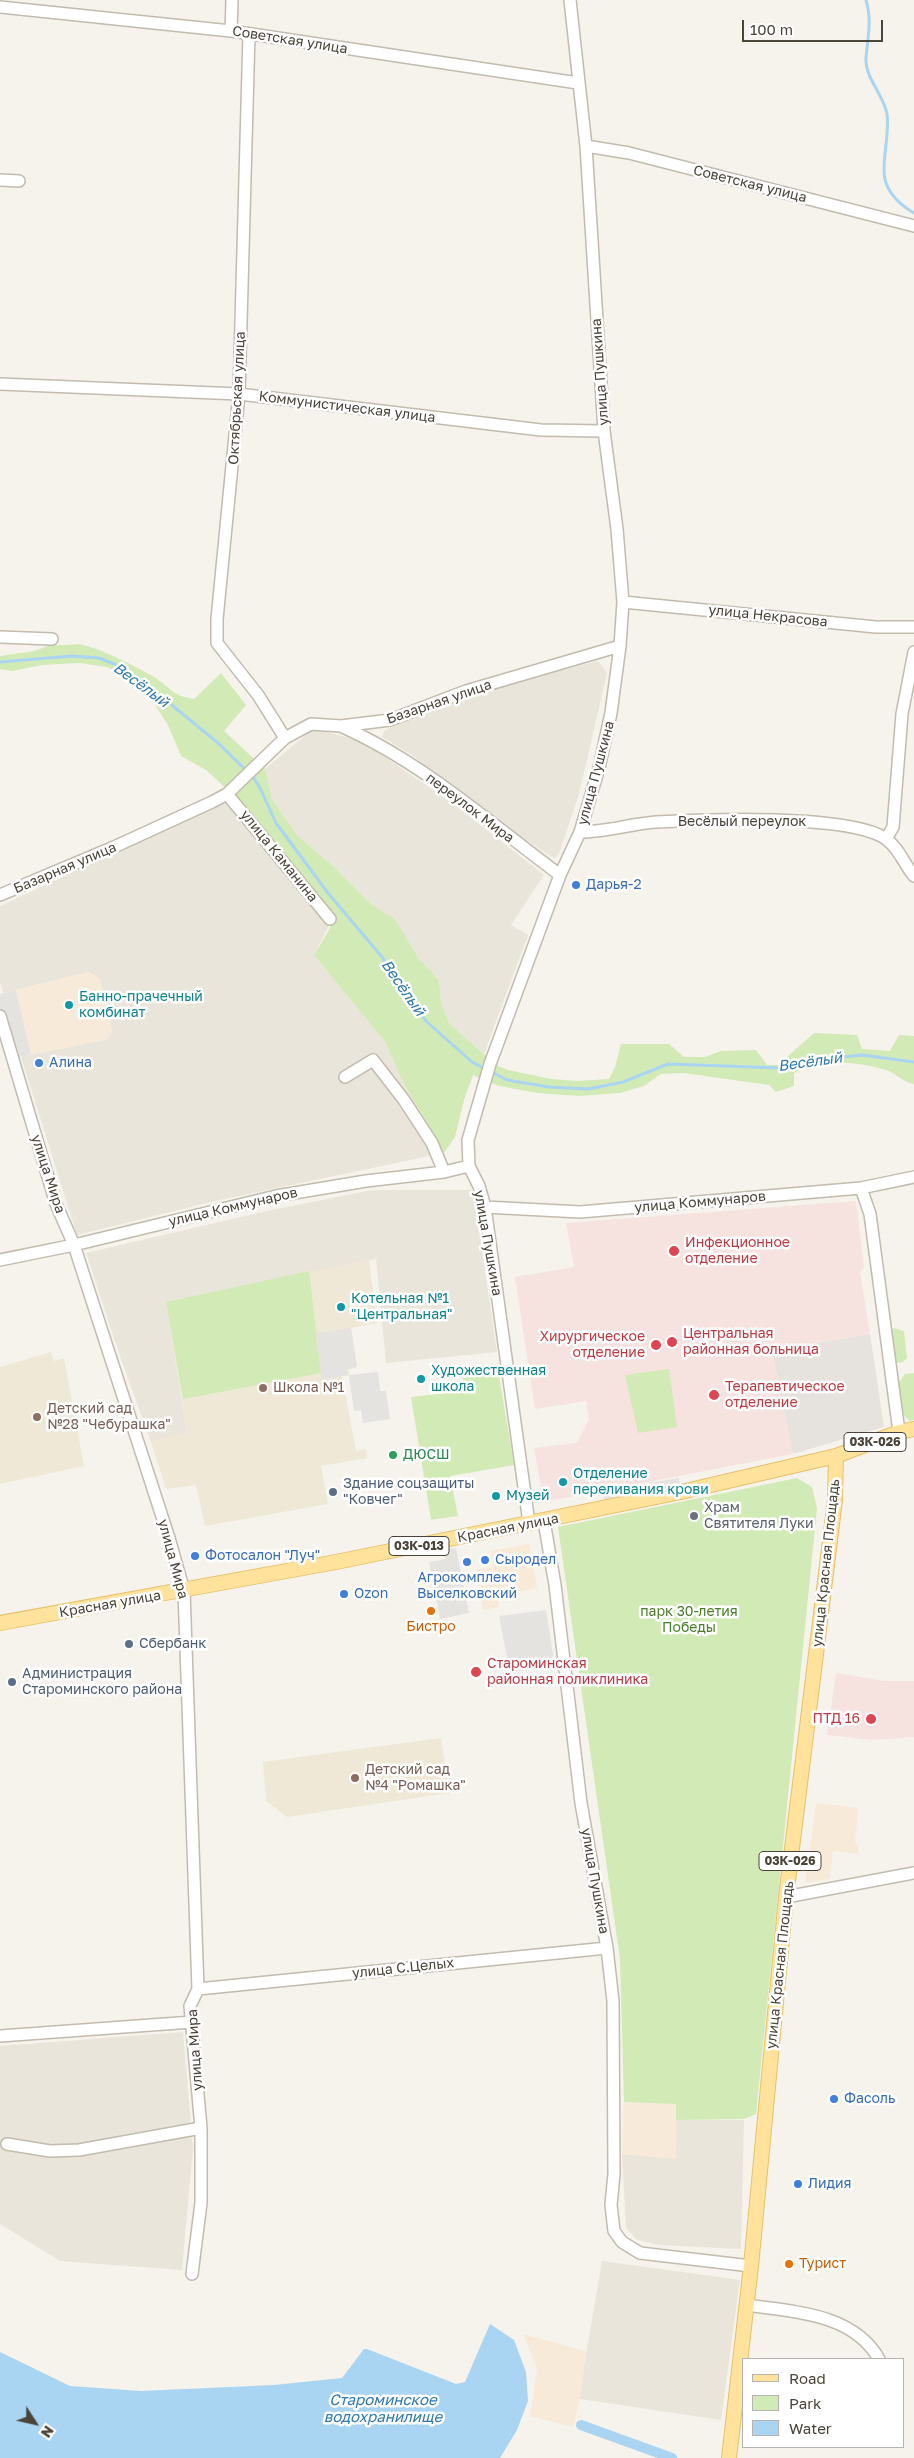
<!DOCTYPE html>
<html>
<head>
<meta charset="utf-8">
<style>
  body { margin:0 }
  #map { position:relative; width:914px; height:2458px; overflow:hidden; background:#f6f3ec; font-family:"Golos Text",sans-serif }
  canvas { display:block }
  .legend { position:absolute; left:742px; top:2358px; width:162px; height:90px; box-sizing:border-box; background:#fff; border:1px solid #b7b4b0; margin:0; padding:6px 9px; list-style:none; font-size:15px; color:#4b4439 }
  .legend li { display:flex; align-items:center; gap:10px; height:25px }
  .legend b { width:25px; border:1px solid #b7b4b0 }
  .north { position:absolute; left:10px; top:2398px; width:50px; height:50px; -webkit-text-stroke:4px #fff; paint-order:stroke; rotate:125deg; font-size:14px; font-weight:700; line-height:20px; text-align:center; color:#4b4439 }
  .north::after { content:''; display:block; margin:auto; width:18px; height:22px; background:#4b4439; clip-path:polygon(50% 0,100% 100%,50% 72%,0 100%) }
  .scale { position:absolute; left:742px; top:20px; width:141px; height:22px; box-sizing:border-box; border:2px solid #4b4439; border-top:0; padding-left:6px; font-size:15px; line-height:18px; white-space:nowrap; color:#4b4439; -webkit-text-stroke:4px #fff; paint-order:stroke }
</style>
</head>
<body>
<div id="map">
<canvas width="914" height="2458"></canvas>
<ul class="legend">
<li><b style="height:6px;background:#ffe39c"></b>Road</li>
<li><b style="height:14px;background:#d2eab5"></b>Park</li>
<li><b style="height:14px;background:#a9d4f2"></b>Water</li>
</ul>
<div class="north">N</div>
<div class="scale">100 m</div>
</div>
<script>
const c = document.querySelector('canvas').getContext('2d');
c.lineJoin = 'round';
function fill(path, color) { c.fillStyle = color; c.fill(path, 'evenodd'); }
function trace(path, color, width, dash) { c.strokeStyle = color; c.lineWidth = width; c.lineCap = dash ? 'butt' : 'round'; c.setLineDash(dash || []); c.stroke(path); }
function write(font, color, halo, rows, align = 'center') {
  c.font = font + ' "Golos Text",sans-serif'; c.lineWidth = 5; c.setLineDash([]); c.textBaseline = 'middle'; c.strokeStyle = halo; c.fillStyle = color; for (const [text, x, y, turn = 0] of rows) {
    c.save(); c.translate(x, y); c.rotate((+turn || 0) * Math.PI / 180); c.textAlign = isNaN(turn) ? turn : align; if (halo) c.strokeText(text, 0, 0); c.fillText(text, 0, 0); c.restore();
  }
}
fill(new Path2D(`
  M598 661 607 673 579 794 560 851 555 859 499 822 412 755 382 737 384 731 408 718 503 685Z
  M314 728 359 741 386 758 454 804 544 875 511 925 528 935 484 1054 449 1023 441 1003 439 980 419 959 395 919 372 905 332 865 297 835 272 799 265 769Z
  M235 797 261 826 333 918 314 955 386 1043 400 1076 444 1153 215 1201 77 1235 21 1057 108 1039 112 1032 100 979 89 972 3 993 0 982V906Z
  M373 1190H473L497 1352 386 1363 376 1259 166 1302 187 1433 151 1442 120 1356 86 1253 271 1210Z
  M183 2032 193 2148 182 2270 60 2261 0 2224V2046Z
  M676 2120H744L741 2249 658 2245 637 2240 626 2228 622 2154 676 2158Z
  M602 2261 740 2280 721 2420 580 2399V2390Z`), '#eae5da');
fill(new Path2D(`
  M89 972 100 979 112 1032 108 1039 31 1055 16 990Z
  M529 1544 537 1588 497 1596 499 1607 483 1610 475 1570 493 1567 490 1551Z
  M816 1803 858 1808 855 1843 859 1844 858 1854 833 1851 830 1879 805 1883Z
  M624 2102 677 2104 676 2159 622 2154Z
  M523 2334 586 2351 580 2399 573 2427 530 2416 537 2368Z`), '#f7ead8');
fill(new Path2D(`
  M870 1334 884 1427 793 1454 772 1351Z`), '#e6e2dd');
fill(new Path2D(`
  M369 1260 377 1323 351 1328 357 1367 348 1369 349 1375 342 1376 356 1451 366 1449 367 1458 321 1466 328 1504 205 1526 196 1485 166 1489 151 1442 187 1432 166 1302Z
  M51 1352 54 1361 64 1358 84 1466 0 1484V1367Z
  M441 1738 449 1793 287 1817 266 1801 263 1762Z`), '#efe8d6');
fill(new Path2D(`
  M856 1201 864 1267 860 1272 870 1334 772 1351 793 1454 544 1502 534 1448 577 1443 589 1419 586 1401 535 1409 515 1277 574 1267 566 1223Z
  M836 1673 884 1681H914V1737L872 1740 827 1735Z`), '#f6e3e0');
fill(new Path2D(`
  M79 644C105 650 131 664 154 677 170 687 172 696 194 699L221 673 246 705 224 731 265 769 272 799 297 835 332 865 372 905 395 919 419 959 439 980 441 1003 449 1023 496 1065 508 1070 551 1079 578 1081 609 1079 615 1067 621 1044H669L684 1057H705L721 1051 756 1050 767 1065H778L814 1033 857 1035 862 1049 890 1051 899 1035 914 1036V1084C900 1081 896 1073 886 1070 855 1061 824 1059 794 1073V1086L776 1092 769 1085 684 1073 661 1074 644 1086 620 1093 579 1096 537 1093 499 1086 473 1075 464 1100 455 1137 444 1153 400 1076 386 1043 314 955 329 930 333 918 242 803 206 770 181 756 168 725 150 697 127 677 107 667 80 663 42 665 12 671 0 669V656L34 651 48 646Z
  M309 1271 321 1373 183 1399 166 1302Z
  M894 1328 904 1331 907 1358 903 1362 897 1363 893 1360 890 1332Z
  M497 1364 514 1465 450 1476 458 1516 431 1520 411 1397 465 1391 461 1367Z
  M669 1369 677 1427 638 1433 625 1375Z
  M914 1373V1420L910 1421 903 1415 897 1385 905 1374Z
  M797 1478 812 1487 817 1508 756 2114 744 2119 676 2120V2104L624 2102 620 1959 558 1527Z`), '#d2eab5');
fill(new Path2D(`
  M16 990 31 1055 13 1058 0 1016V994Z
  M351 1328 357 1367 348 1369 349 1375 378 1372 380 1391H386L390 1419 363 1423 361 1410 354 1411 349 1375 322 1380 316 1333Z
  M679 1478 681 1492 606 1508 603 1490Z
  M456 1548 469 1613 440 1619 429 1562 446 1559 444 1550Z
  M546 1610 555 1667 510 1672 499 1616Z`), '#e5e3e0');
fill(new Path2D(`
  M490 2324 514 2340 526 2372 528 2401 517 2430 500 2458H0V2352L70 2386 141 2391 274 2385 342 2378 364 2349H367L456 2384 465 2382Z`), '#a9d4f2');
trace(new Path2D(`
  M866 0C872 20 868 37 866 57 864 77 884 95 887 114 890 135 880 166 886 183 891 197 902 206 914 213
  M0 662 72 656 99 658 119 666 150 687 218 743 247 771
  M252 775 260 788 276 823 328 893 382 957 402 991 427 1022 472 1062 507 1080 549 1087 589 1089 623 1082 668 1064 780 1068 811 1060 862 1055 914 1062`), '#a9d4f2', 3);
trace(new Path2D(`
  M581 2425 672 2458`), '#a9d4f2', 10);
const minor = new Path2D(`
  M0 7 231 31 578 83
  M231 31 232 0
  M249 34 239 394 217 619V643L258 695 285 738
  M586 146 629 153 914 226
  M0 180 19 181
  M0 384 239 394 541 430 604 431
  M623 602 876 627H914
  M0 637 52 639
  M343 727C423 763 490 823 560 875
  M227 794 330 919
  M580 832C606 832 630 824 656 822 703 819 851 814 886 839 899 848 904 864 914 876
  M886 839 893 827 902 714 914 652
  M0 895 114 847 212 802 227 794 285 738 311 724 341 726 390 720 466 691 620 646
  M0 1016 56 1204 74 1245 169 1538 184 1591 198 1989 190 2006 201 2128V2203L192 2274
  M345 1077 373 1060 404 1100 432 1143 444 1172
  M861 1188 870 1214 899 1432
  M485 1207 580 1212 861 1188 914 1177
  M0 1260 74 1245 276 1196 366 1181 444 1172 469 1166
  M544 1521 555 1585 581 1803 607 1948 613 2001 614 2174 611 2205 614 2231 622 2242 640 2253 751 2266
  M529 1523 485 1207 479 1186 469 1166 468 1140 490 1064 560 875 580 832 599 768 611 713 620 646 623 602 617 529 604 431 586 146 570 0
  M786 1897 914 1873
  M198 1989 607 1948
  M0 2036 192 2022
  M7 2144 50 2151 79 2150 201 2128
  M746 2305C794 2312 853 2313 879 2359`);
const major = new Path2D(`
  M0 1623 336 1562 681 1492 836 1456 899 1432 914 1429
  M729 2458 751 2266 786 1897 835 1500 836 1456`);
trace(minor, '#c2bbae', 14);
trace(major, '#e6c16a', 16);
trace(minor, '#fff', 11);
trace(major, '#ffe39c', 14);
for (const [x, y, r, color] of [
  [576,885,5,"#3f7fe0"],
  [69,1005,5,"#0f9aa8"],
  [39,1063,5,"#3f7fe0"],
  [674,1251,6,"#e0444e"],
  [341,1307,5,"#0f9aa8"],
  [672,1342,6,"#e0444e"],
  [656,1345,6,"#e0444e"],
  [421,1379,5,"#0f9aa8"],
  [263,1388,5,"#8d6e63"],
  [714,1395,6,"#e0444e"],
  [37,1417,5,"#8d6e63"],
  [393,1455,5,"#2e9e5b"],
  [563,1482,5,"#0f9aa8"],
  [333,1492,5,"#5c6f8a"],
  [496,1496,5,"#0f9aa8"],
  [694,1516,5,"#6b7280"],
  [195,1556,5,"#3f7fe0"],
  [485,1560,5,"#3f7fe0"],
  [467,1562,5,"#3f7fe0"],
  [344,1594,5,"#3f7fe0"],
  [431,1611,5,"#e8710a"],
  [129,1644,5,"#5c6f8a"],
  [476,1672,6,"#e0444e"],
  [12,1682,5,"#5c6f8a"],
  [871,1719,6,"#e0444e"],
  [355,1778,5,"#8d6e63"],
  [834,2099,5,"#3f7fe0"],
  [798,2184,5,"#3f7fe0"],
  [789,2264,5,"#e8710a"]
]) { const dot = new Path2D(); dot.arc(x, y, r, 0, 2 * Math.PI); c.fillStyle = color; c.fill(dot); trace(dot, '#fff', 2); }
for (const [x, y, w] of [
  [875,1442,62],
  [419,1546,60],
  [790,1861,62]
]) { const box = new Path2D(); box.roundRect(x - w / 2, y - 9.5, w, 19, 4); c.fillStyle = '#fff'; c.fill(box); trace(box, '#4b4439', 1); }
write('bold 12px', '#4b4439', null, [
  ["03К-026",875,1442],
  ["03К-013",419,1546],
  ["03К-026",790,1861]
]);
write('14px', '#4b4439', '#fff', [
  ["Советская улица",290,40,9],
  ["Советская улица",750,184,14],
  ["улица Пушкина",600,372,-94],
  ["Октябрьская улица",237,398,-87],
  ["Коммунистическая улица",347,407,7],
  ["улица Некрасова",768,616,6],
  ["Базарная улица",439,702,-19],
  ["улица Пушкина",596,773,-75],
  ["переулок Мира",470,808,37],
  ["Весёлый переулок",742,822],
  ["улица Каманина",279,856,51],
  ["Базарная улица",65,868,-23],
  ["улица Мира",48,1174,72],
  ["улица Коммунаров",700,1202,-5],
  ["улица Коммунаров",233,1207,-13],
  ["улица Пушкина",488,1243,80],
  ["Красная улица",508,1528,-11],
  ["улица Мира",173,1559,75],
  ["улица Красная Площадь",826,1563,-84],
  ["Красная улица",110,1604,-10],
  ["улица Пушкина",595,1881,80],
  ["улица Красная Площадь",780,1965,-84],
  ["улица С.Целых",403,1968,-6],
  ["улица Мира",195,2050,-94]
]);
write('14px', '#366cbe', '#fff', [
  ["Дарья-2",586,885],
  ["Алина",49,1063],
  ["Фотосалон \"Луч\"",205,1556],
  ["Сыродел",495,1560],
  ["Агрокомплекс",467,1578,"center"],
  ["Выселковский",467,1594,"center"],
  ["Ozon",354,1594],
  ["Фасоль",844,2099],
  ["Лидия",808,2184]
], 'left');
write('14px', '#0d838f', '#fff', [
  ["Банно-прачечный",79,997],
  ["комбинат",79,1013],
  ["Котельная №1",351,1299],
  ["\"Центральная\"",351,1315],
  ["Художественная",431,1371],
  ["школа",431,1387],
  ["Отделение",573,1474],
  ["переливания крови",573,1490],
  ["Музей",506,1496]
], 'left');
write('14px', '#be3a42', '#fff', [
  ["Инфекционное",685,1243],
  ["отделение",685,1259],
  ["Центральная",683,1334],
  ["районная больница",683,1350],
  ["Хирургическое",645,1337,"right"],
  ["отделение",645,1353,"right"],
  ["Терапевтическое",725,1387],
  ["отделение",725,1403],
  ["Староминская",487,1664],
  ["районная поликлиника",487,1680],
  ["ПТД 16",860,1719,"right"]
], 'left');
write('14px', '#785e54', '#fff', [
  ["Школа №1",273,1388],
  ["Детский сад",47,1409],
  ["№28 \"Чебурашка\"",47,1425],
  ["Детский сад",365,1770],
  ["№4 \"Ромашка\"",365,1786]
], 'left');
write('14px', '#27864d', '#fff', [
  ["ДЮСШ",403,1455]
], 'left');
write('14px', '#4e5e75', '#fff', [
  ["Здание соцзащиты",343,1484],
  ["\"Ковчег\"",343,1500],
  ["Сбербанк",139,1644],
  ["Администрация",22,1674],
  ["Староминского района",22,1690]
], 'left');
write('14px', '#5b616d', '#fff', [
  ["Храм",704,1508],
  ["Святителя Луки",704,1524]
], 'left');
write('14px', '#4a7f2a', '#fff', [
  ["парк 30-летия",689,1612],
  ["Победы",689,1628]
]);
write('14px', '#c56008', '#fff', [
  ["Бистро",431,1627],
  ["Турист",799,2264,"left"]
]);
write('italic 15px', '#2e7ab2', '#fff', [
  ["Весёлый",141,685,36],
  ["Весёлый",403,988,55],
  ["Весёлый",810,1062,-8],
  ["Староминское",383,2400],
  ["водохранилище",383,2417]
]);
</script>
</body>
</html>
